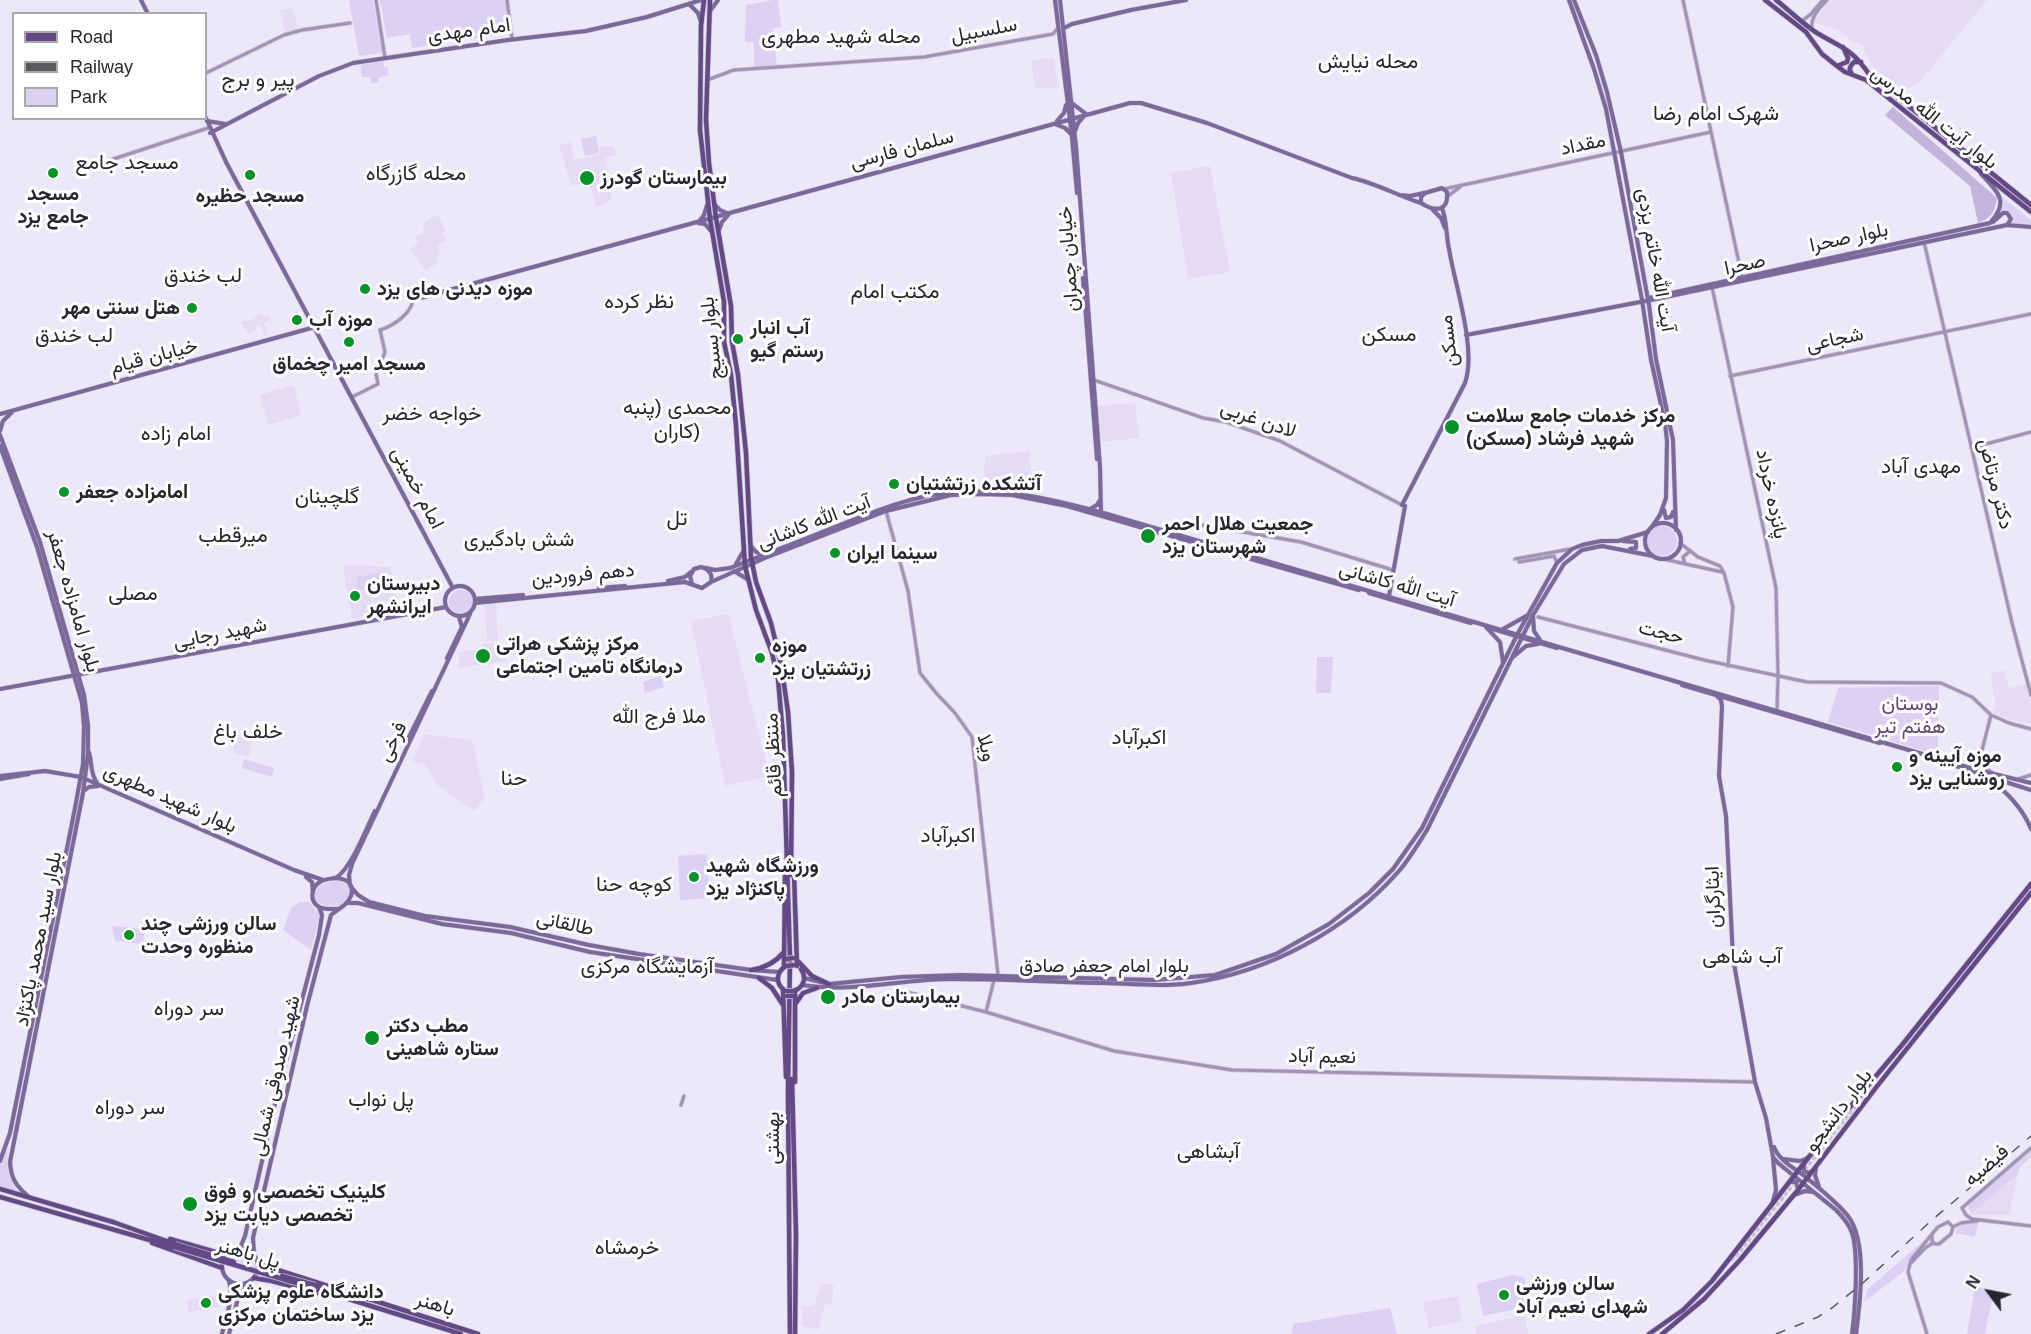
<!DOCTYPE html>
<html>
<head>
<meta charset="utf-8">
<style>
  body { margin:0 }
  #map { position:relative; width:2031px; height:1334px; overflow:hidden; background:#ede7fa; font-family:Helvetica,sans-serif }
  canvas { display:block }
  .legend { position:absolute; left:12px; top:12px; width:195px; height:108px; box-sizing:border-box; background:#fff; border:2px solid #a9a8ab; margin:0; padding:8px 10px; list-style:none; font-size:18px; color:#28262d }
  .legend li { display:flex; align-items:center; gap:12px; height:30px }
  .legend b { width:30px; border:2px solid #a9a8ab }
  .north { position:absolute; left:1959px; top:1262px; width:60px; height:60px; -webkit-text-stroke:4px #fff; paint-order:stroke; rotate:302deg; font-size:16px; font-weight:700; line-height:24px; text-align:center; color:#28262d }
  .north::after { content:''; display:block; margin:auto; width:21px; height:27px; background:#28262d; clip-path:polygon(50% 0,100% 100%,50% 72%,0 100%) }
</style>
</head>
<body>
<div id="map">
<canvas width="2031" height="1334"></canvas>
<ul class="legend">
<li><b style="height:8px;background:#634a87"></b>Road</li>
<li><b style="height:8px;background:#5b5862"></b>Railway</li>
<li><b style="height:16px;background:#dcd0f3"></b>Park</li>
</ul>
<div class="north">N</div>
</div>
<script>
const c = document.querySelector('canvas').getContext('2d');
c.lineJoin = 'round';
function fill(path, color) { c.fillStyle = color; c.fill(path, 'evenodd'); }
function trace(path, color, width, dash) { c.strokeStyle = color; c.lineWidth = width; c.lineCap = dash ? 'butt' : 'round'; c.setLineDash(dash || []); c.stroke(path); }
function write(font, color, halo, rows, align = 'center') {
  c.font = font + ' Helvetica,Vazirmatn,sans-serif'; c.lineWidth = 6; c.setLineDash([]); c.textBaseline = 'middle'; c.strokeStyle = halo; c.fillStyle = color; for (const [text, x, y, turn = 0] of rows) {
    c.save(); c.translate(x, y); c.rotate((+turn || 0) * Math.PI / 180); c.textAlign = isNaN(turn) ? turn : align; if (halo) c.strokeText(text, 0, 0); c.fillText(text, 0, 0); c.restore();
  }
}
fill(new Path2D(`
  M1831 0H1987L1918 84 1905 90 1893 86 1877 73 1863 49 1864 47 1858 42 1856 44 1837 29 1815 23V20Z
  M293 8 298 30 285 33 280 10Z
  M1054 58 1058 88H1035L1031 60Z
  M571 142 575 160 600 155V147L613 146 616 155 605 158 608 170 605 174 612 197 611 200 596 207 590 182 571 186 559 145Z
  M1210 166 1230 272 1188 279 1171 173Z
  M434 216 439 217 446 231 442 233 447 240 437 246 440 254 437 258 438 262 426 271 410 249 419 243 415 237 424 232 423 227 426 221Z
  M260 313 263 317 268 315 270 320 264 323 268 335 265 336 261 325 256 326 255 331 249 334 241 324 242 321H250Z
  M294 385 301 415 268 425 260 395Z
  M1135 403 1139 438 1100 442 1097 406Z
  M1029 451 1033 491 1011 488 982 487 986 456Z
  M343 565 391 567 399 611 352 619Z
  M496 604 498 640 487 641 485 605Z
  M728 614 770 776 725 786 691 621Z
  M501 642 506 661 459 668V652L483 649 482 644Z
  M2005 670 2009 688 2026 684 2031 705V724L2009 719 1993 712 1996 705 1990 674Z
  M235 733 252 741 249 757 233 753Z
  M424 734 470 740 473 743 485 797 474 811 437 785 425 764 412 762Z
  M2018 1174 2009 1215H1972L1971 1214Z
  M821 1284 832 1285 834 1287 831 1305 825 1304 818 1330 802 1326V1306H814Z
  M227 1293 224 1306 188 1312 187 1300Z
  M1457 1296 1463 1321 1429 1328 1423 1303Z
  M1525 1315 1528 1334H1476L1475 1326Z`), '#e4dbf4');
fill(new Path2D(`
  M349 0H373L382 53 359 56Z
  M380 0H505L509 31 507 34 412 48 410 34 387 38Z
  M773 0H778L781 27 773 28 777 66 754 67V42H745L746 5Z
  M383 61 384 67H388V75L378 78 379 82 371 84 370 77H362L361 65Z
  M596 136 599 153 585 156 581 139Z
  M2002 197 2031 220V225L2012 224 2013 217 2007 211 2001 212 2004 201Z
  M1647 541a15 15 0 1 1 30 0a15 15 0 1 1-30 0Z
  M383 572 385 586 358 590 356 577Z
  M449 602a12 12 0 1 1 24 0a12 12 0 1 1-24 0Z
  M1317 657H1333L1331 693H1316Z
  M661 676 664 687 645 693 643 682Z
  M1939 686 1938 755 1828 722 1838 688Z
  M244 759 274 768 272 777 242 768Z
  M707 854 710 898 680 900 678 856Z
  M335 880 347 884 352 893 344 904C334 907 323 908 315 900 313 886 324 883 335 880Z
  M300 902H309L320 915 311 950 283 930 291 908Z
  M112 926 144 929 143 944 115 941Z
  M8 1148C6 1167 8 1179 19 1194L0 1188V1164Z
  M2031 1151V1157L2020 1167 2018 1174 1971 1214 1968 1206Z
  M1978 1223 1975 1237 1955 1233C1959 1222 1968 1223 1978 1223Z
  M1923 1241 1903 1272 1864 1302 1868 1289Z
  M239 1250 250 1254 255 1267 228 1258 233 1253Z
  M1512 1275 1524 1277 1531 1306 1483 1316 1477 1284Z
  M1975 1287 1994 1290 1985 1334H1967Z
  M1390 1308 1397 1334H1292L1293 1324Z`), '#dcd0f3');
fill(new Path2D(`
  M1893 107 1997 198C1995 211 1992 218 1978 223L1970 186 1885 115Z`), '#c2b4db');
trace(new Path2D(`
  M1730 1260 1738 1253 1855 1106 1872 1081`), '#c6c0d1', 4.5, [4.5, 2]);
const tertiary = new Path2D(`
  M376 0 385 58
  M507 0 512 39
  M1683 0 1742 277
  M1802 21 1811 14 1823 0
  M1812 29C1810 17 1819 9 1827 0
  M206 73 284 35 302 30 350 23
  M707 80 734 70 924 57 1053 34 1058 28
  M89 167 208 128
  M1444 189 1711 132
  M1448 196 1460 187
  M1924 242 2012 623 2031 695
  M1712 287 1776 588 1778 677 1777 710
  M1730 376 2031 314
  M1094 380 1203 418 1226 422 1280 441 1402 505
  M352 397 378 384 376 374 385 352 380 330C393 326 411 314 413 300
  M1971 448 2031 432
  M886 511 908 591 920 673 937 694 955 713 972 737 998 975
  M1202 525 1301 542 1393 570
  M1680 543 1698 557 1720 566 1724 573 1733 607 1728 666
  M1515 559 1571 549
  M1663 559 1722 572
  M1519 562 1554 556 1557 563
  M1685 564 1683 557 1689 552
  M1538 617 1704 660 1807 682 1941 683 1972 697 1991 715 2009 723 2031 729
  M1991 715 1979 762 1980 765 1993 773
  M2018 779 2031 775
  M899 990 986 1012 1114 1051 1232 1070 1755 1082
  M986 1012 994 980
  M681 1105 684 1096
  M2031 1148 1962 1208 1966 1215 1972 1219 2031 1226
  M1948 1222 1953 1227 1951 1234 1939 1244H1935L1932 1241V1234L1938 1227Z
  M1953 1227 1961 1223 1977 1221
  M1912 1262 1925 1248 1933 1243
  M1927 1334 1908 1272 1911 1260 1932 1234`);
const secondary = new Path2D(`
  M141 0 148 14
  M1055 0 1072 137 1077 193
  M1060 0 1076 146 1100 467 1101 513
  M1569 0 1594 69 1606 109 1642 300 1651 360 1665 423 1667 441 1666 498 1660 515 1651 528
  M1574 0 1596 55 1607 92 1621 152 1649 305 1656 359 1673 440 1676 530
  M689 4 698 13 701 22
  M710 11 718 0
  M1064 28 1072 24 1131 10 1186 0
  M1073 104 1086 114 1078 123 1075 131
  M206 118 226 162 453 588
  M207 121 225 124
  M1057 121 1064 113 1066 105
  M1055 124 1065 128 1071 134
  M210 133 319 76 353 63 508 40 586 31 647 17 701 0
  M1442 188 1447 192C1449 212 1435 212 1421 203V197L1425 193Z
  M1399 195 1410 196 1424 193
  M707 205 704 215 698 223 705 224 711 231
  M715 205 720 210 729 214 722 222 719 230
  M1433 210 1441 218 1445 228
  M1993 222 2003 213H2007L2011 219 2007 225
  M1083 278 1097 459
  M1649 298 1990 223C2010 201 1998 192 1981 174
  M413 300 1130 103H1141L1207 123 1352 178C1376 183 1398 196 1421 203
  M1466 335 1656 299 2007 225 2031 227
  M0 414 315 327
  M0 431 3 421 12 412
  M0 435 40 542 84 695 88 725V754L83 793 10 1162C11 1179 16 1186 29 1197
  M0 446 37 547 82 703 84 726 83 764 75 808 10 1133 0 1161
  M1402 505 1465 383C1477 349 1455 286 1449 249 1446 236 1447 220 1442 208
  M1090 509 1097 505 1100 500
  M1664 510 1666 518 1671 517 1673 512
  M1645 541a18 18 0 1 1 36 0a18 18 0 1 1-36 0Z
  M1623 541 1636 542V548L1630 549
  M751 546 756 552 764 554
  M736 564 744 550
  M706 568 715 570 730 568C760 556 790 545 820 533 861 517 910 495 954 492 1007 488 1056 500 1107 514L1970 768 2031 783
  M734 571 747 579
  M668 581 685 577 691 572
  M711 582 765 558 886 511 951 495 980 494 1012 495 1067 506 1359 590
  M445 601a15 15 0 1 1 30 0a15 15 0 1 1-30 0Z
  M599 588 625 586
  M1369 593 1471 623
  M1389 596 1405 506
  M475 599 523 595
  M475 603 685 582 702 588 711 582C713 574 709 569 701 567L694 569 690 576 692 584
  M1533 616 1534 631 1540 640
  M1486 627 1500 642 1503 662
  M1493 629 1557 648
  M1503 629 1528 615
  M1513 657 1526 646 1538 644
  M447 658 462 627 459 617
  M1682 685 1880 743
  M0 689 446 607
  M1717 696 1721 700 1722 706 1719 776 1726 816 1733 958 1755 1082 1766 1118 1773 1157 1778 1163 1836 1210C1843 1217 1849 1224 1852 1233 1859 1254 1855 1311 1852 1334
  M408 739 432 691
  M88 750C93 761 89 772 97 783
  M1956 766 2031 790
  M0 776 45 771 81 777 294 870 323 880
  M1989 778C2007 793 2022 807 2031 829
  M0 779 29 774
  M85 790 89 787 98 786
  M306 877 312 882 313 892
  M335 878C358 879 356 899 339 909 333 909 325 910 319 907 309 901 311 887 320 882 324 879 330 879 335 878Z
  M336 878C352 867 366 829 375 811
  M350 885 349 875 352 864 470 614
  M351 887 358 895 369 902 425 916 510 927 589 945 639 954 751 970 779 972
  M349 903H358L442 924 511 933 590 952 777 980
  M804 978 829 984 901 977 961 975 1154 980 1215 975 1276 954 1329 924 1369 893 1393 869 1422 828 1518 633 1557 563 1572 549 1582 545 1601 541H1618L1648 532
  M802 985C851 993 902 979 951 979 1003 979 1054 982 1105 983 1134 984 1163 987 1191 983 1269 972 1347 930 1399 871 1410 858 1418 844 1427 830L1533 615 1564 564 1582 550 1602 546 1653 556
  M1774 1147C1779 1161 1796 1169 1807 1178 1821 1190 1837 1202 1848 1216 1868 1242 1860 1303 1856 1334
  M1783 1159 1800 1161 1808 1158
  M1804 1164V1171L1809 1173 1812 1171
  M1816 1168 1815 1175 1819 1187
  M1789 1182H1796L1798 1189
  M1794 1195 1805 1191 1813 1192
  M1773 1201 1776 1190 1773 1158
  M222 1266a18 18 0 1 1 36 0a18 18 0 1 1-36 0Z
  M240 1248 245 1236 276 1099 319 935 322 915 319 907
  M254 1253 253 1238 307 1006 331 915 339 909
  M222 1334C226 1317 234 1298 229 1281
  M229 1334 240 1290 244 1284`);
const primary = new Path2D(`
  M704 0 701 26 700 130 710 219 724 302V342L731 375 736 425 745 566 756 610 772 653 778 679 783 736 790 958 788 1092 790 1334
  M710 0 706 120 709 163 716 218 731 306 732 342 738 375 746 453 751 557 756 582 771 623 781 664 788 712 792 772 791 875
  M1765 0 1806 32 1822 54 1837 66 1845 72 1866 80 2031 212
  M1776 0C1790 11 1803 24 1817 33 1842 48 1851 48 1869 74L2031 205
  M1837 66 1847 62 1848 58 1843 47
  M1852 74C1848 70 1850 66 1854 62H1861
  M791 868 794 873 797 966
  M796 959 812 976 829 984
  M784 967 785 873 787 869
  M751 970C765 968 775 963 784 952
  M759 978 772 988 783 1005
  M783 989 786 1077
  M784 990C775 983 776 972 786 966
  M794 991C804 987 807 978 801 969
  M796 1003 803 993 817 988
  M792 1079 796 1235 795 1334
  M795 1082V990
  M0 1189 113 1222 175 1244
  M0 1197 174 1247
  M170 1239 226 1255
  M152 1243 222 1268
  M259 1264 331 1287
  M254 1278 272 1281 321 1294
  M315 1285 372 1300 478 1334
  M313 1288 461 1334
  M1649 1334 1683 1310 1712 1281 1819 1144 1902 1045 2031 884
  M1662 1334 1704 1299 1740 1260 1798 1190 1878 1085 2031 893`);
trace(tertiary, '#cac4d5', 4.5);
trace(secondary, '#cac4d5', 5);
trace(primary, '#cac4d5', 6);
trace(tertiary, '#a093b6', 3);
trace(secondary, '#7c699b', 4);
trace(primary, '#634a87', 4.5);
trace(new Path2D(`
  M1776 1334 1818 1317 1832 1308 1864 1282 1932 1220 2031 1136`), '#5b5862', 1.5, [10, 10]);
const primaryBridge = new Path2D(`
  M787 959 793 958
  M786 966 795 965
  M787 991H794
  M787 996H793
  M175 1244 234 1262
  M174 1247 313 1288
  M282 1276 315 1285`);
trace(primaryBridge, '#cac4d5', 6, []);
trace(primaryBridge, '#634a87', 4.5);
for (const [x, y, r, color] of [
  [53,173,6,"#059226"],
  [250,175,6,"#059226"],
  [587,178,8,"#059226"],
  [365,289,6,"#059226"],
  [192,308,6,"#059226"],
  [297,320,6,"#059226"],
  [738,339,6,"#059226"],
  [349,342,6,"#059226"],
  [1452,427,8,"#059226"],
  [894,484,6,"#059226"],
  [64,492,6,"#059226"],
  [1148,536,8,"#059226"],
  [835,553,6,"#059226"],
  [355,596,6,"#059226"],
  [483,656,8,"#059226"],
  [760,658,6,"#059226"],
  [1897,767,6,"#059226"],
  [694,877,6,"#059226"],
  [129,935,6,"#059226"],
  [828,997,8,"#059226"],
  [372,1038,8,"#059226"],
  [190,1204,8,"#059226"],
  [1504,1295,6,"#059226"],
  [206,1303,6,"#059226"]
]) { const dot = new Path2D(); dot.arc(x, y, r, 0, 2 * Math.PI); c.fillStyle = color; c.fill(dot); trace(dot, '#fff', 2); }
write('20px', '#28262d', '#fff', [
  ["امام مهدی",469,31,-8],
  ["سلسبیل",984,31,-11],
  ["بلوار آیت الله مدرس",1934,118,38],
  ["مقداد",1583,145,-12],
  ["سلمان فارسی",902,150,-15],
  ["بلوار صحرا",1849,238,-12],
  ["خیابان چمران",1069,259,-94],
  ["آیت الله خاتم یزدی",1655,260,80],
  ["صحرا",1745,265,-12],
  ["بلوار بسیج",712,338,-96],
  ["شجاعی",1835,340,-12],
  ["مسکن",1449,341,-96],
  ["خیابان قیام",154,357,-15],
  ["لادن غربی",1258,420,19],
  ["دکتر مرتاض",1995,484,76],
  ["امام خمینی",417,488,62],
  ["پانزده خرداد",1771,494,78],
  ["آیت الله کاشانی",814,523,-21],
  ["دهم فروردین",583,575,-5],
  ["آیت الله کاشانی",1397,585,16],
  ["بلوار امامزاده جعفر",73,601,74],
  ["حجت",1661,633,14],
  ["شهید رجایی",220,634,-11],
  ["فرخی",393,742,-64],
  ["ویلا",986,748,77],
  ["منتظر قائم",774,755,-93],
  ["بلوار شهید مطهری",170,799,24],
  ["ایثارگران",1714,897,-92],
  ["طالقانی",565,924,12],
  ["بلوار سید محمد پاکنژاد",39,939,-79],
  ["بلوار امام جعفر صادق",1104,966],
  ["نعیم آباد",1322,1057,1],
  ["شهید صدوقی شمالی",276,1076,-77],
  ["بلوار دانشجو",1839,1111,-53],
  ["بهشتی",773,1138,-90],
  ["فیضیه",1987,1166,-41],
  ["پل باهنر",248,1254,16],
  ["باهنر",435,1305,17]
]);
write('bold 20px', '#28262d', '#fff', [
  ["بیمارستان گودرز",600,178],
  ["مسجد",53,194,"center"],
  ["جامع یزد",53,217,"center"],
  ["مسجد حظیره",250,196,"center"],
  ["موزه دیدنی های یزد",377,289],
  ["هتل سنتی مهر",180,308,"right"],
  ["موزه آب",309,320],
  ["آب انبار",750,328],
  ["رستم گیو",750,351],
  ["مسجد امیر چخماق",349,364,"center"],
  ["مرکز خدمات جامع سلامت",1466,416],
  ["شهید فرشاد (مسکن)",1466,439],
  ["آتشکده زرتشتیان",906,484],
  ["امامزاده جعفر",76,492],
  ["جمعیت هلال احمر",1162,524],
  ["شهرستان یزد",1162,547],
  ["سینما ایران",847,553],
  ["دبیرستان",367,584],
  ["ایرانشهر",367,607],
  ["مرکز پزشکی هراتی",496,644],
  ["درمانگاه تامین اجتماعی",496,667],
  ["موزه",772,646],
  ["زرتشتیان یزد",772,669],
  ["موزه آیینه و",1909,756],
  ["روشنایی یزد",1909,779],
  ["ورزشگاه شهید",706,866],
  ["پاکنژاد یزد",706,889],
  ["سالن ورزشی چند",141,924],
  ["منظوره وحدت",141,947],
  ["بیمارستان مادر",842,997],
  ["مطب دکتر",386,1026],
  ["ستاره شاهینی",386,1049],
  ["کلینیک تخصصی و فوق",204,1192],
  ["تخصصی دیابت یزد",204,1215],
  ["سالن ورزشی",1516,1284],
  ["شهدای نعیم آباد",1516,1307],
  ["دانشگاه علوم پزشکی",218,1292],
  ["یزد ساختمان مرکزی",218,1315]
], 'left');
write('20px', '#5a4579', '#fff', [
  ["بوستان",1910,704],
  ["هفتم تیر",1910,727]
]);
write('21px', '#28262d', '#fff', [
  ["محله شهید مطهری",841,37],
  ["محله نیایش",1368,62],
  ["پیر و برج",258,80],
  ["شهرک امام رضا",1716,114],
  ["مسجد جامع",127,163],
  ["محله گازرگاه",416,174],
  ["لب خندق",203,276],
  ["مکتب امام",895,292],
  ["نظر کرده",639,302],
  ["مسکن",1389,335],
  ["لب خندق",74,336],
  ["محمدی (پنبه",677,408],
  ["کاران)",677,432],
  ["خواجه خضر",432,414],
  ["امام زاده",176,434],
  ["مهدی آباد",1921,467],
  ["گلچینان",327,497],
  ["تل",677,519],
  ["میرقطب",233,536],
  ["شش بادگیری",519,540],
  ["مصلی",133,594],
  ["ملا فرج الله",659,717],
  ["خلف باغ",248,732],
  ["اکبرآباد",1139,738],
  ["حنا",514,779],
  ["اکبرآباد",948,836],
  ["کوچه حنا",634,885],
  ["آب شاهی",1742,957],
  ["آزمایشگاه مرکزی",647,967],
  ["سر دوراه",189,1009],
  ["پل نواب",381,1100],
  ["سر دوراه",130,1108],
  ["آبشاهی",1208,1152],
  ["خرمشاه",627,1248]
]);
</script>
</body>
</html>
